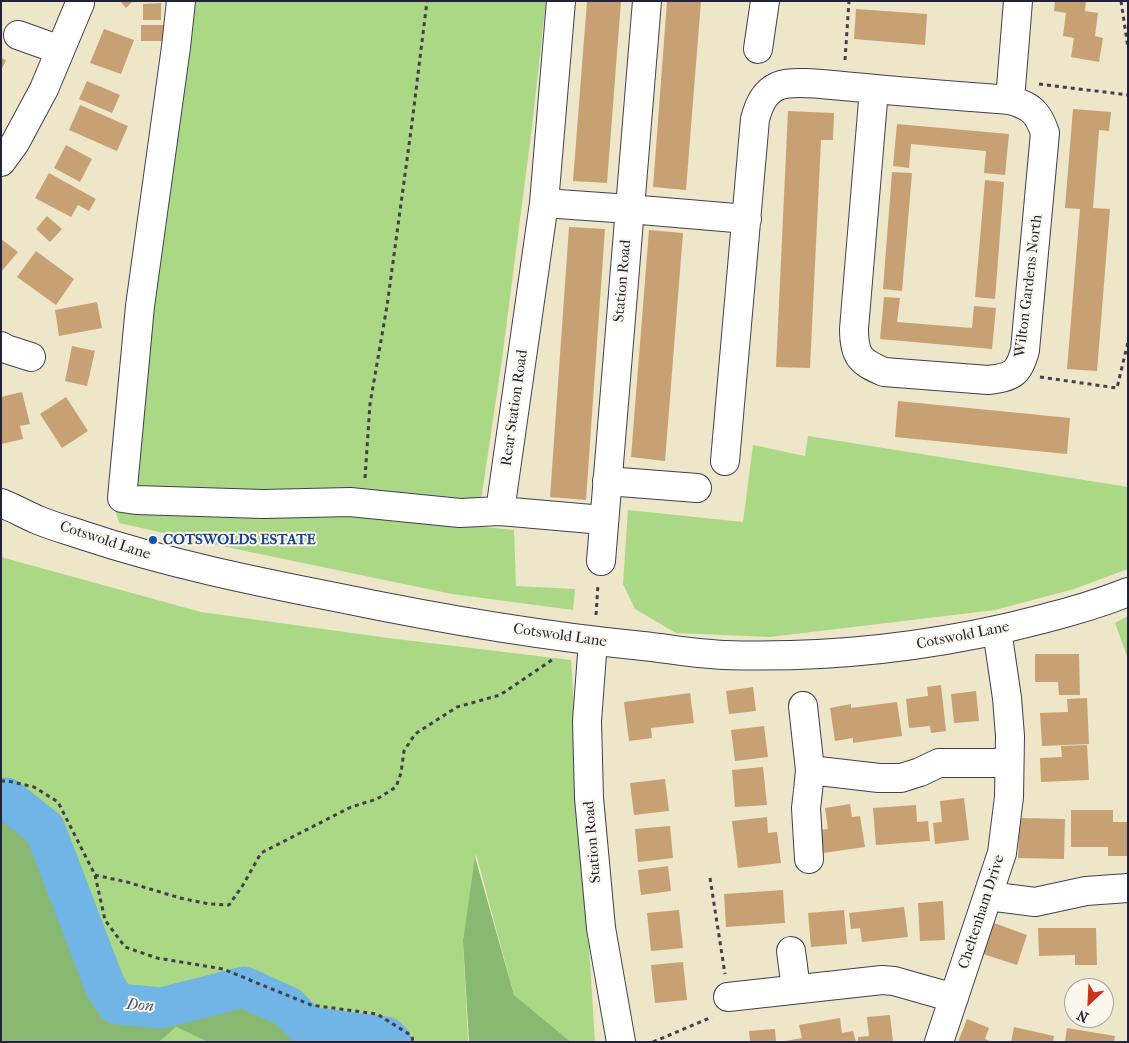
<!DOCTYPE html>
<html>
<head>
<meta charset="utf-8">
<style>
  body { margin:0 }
  #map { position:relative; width:1129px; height:1043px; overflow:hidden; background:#eee6c8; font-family:"IM FELL French Canon",serif }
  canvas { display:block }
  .frame { position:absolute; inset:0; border:2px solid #22223b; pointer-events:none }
  .north { position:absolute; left:1064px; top:978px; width:50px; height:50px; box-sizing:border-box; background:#fbf7ec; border:1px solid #a4a2a5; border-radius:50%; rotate:205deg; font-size:14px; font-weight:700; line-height:20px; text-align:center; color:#22223b }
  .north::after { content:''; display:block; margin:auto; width:18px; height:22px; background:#c8321e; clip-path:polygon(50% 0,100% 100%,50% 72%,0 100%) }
</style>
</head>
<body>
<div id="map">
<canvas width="1129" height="1043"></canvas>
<div class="frame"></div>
<div class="north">N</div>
</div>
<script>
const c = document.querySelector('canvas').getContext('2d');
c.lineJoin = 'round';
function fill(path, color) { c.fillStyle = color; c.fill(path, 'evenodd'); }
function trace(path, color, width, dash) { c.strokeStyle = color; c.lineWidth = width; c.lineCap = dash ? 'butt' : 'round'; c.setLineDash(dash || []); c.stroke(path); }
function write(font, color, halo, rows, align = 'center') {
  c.font = font + ' "IM FELL French Canon",serif'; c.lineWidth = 4; c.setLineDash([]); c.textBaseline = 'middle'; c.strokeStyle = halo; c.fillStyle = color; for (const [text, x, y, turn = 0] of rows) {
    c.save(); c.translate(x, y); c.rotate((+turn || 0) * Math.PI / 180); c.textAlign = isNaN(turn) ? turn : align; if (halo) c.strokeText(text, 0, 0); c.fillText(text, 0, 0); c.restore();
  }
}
fill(new Path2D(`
  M190 1H546L532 127 502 359 480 507 266 498 134 487Z
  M808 436 1128 487V569L1074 589 995 610 770 637 676 633 635 609 623 584 628 510 743 522 753 445 805 456Z
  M114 505 354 514 514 530 516 586 575 589 573 610 452 594 250 552 119 523Z
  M1 557 201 612 388 638 571 660 595 1042H571L514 995 476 854 463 940 468 1042H401L396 1032 369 1021 312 1011 263 988 227 977 143 996 125 992 107 968 84 895 57 832 36 801 8 788H1Z
  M1128 616V659L1115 623Z
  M176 1027 208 1042H159Z
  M298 1038 350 1042H300Z`), '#abd885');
fill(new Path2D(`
  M5 814 39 843 56 897 95 1007 149 1017 234 1005 269 1016 303 1042H208L176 1027 159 1042H1V815Z
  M475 857 514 995 571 1042H469L463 940Z`), '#88b872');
trace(new Path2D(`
  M1 799 6 798 45 829 105 986 117 1004 161 1008 244 987 288 1007 308 1027 386 1037 391 1042`), '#71b4e6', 41);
fill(new Path2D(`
  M120 1H133L126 8Z
  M587 1H621L607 183 573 181Z
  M667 1H701L686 190 653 187Z
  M1055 1H1086L1085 11 1098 13 1095 36 1103 38 1099 62 1071 57 1074 38 1063 36 1066 13 1054 11Z
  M161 3V20H143V4Z
  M856 9 927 14 925 45 854 39Z
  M141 25H165L166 41H141Z
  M104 29 134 40 121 74 90 63Z
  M1 58 6 60 1 71Z
  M87 81 120 95 112 113 79 99Z
  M80 105 128 126 117 151 69 130Z
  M1073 109 1111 112 1109 131 1099 130 1093 208 1110 209 1097 371 1067 369 1080 209 1065 208Z
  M788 111 834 113 833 140H821L810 368 776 367Z
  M897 124 1009 134 1005 175 984 173 986 151 911 144 909 168 893 166Z
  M66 145 92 159 80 182 54 168Z
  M892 172 912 173 902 291 883 289Z
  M49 173 96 199 89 211 78 205 71 217 35 198Z
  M985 180 1004 182 995 299 975 297Z
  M47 216 62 229 50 242 36 229Z
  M569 227 605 229 586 500 550 497Z
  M649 230 683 233 665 461 631 457Z
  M1 239 18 252 1 272Z
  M36 251 74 279 56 305 17 277Z
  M884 297 900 298 897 322 972 328 974 306 996 308 992 349 880 339Z
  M97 302 102 328 59 336 55 310Z
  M72 346 95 351 87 386 65 381Z
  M22 392 30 424 20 426 23 439 1 444V397Z
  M66 397 88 431 62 448 40 414Z
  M898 401 1070 418 1067 454 895 437Z
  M1035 654H1079L1080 695H1059L1058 682H1035Z
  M941 685 946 731 931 733 930 726 909 728 906 699 928 696 927 687Z
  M753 687 756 711 729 714 726 691Z
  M976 691 979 721 954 723 951 694Z
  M690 693 694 723 651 728 652 738 629 741 624 702Z
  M1087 698 1089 744 1042 746 1040 713 1068 712 1067 699Z
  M897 702 902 736 853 743V738L835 741 830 708 851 704V708Z
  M764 726 768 757 735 761 731 730Z
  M1087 745 1089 780 1041 782 1040 758 1062 757 1061 746Z
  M763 767 767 805 735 807 732 770Z
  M665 779 669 811 634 815 630 783Z
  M964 798 969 840 935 844 933 823 942 822 940 801Z
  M850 804 852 817 860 816 865 847 823 853 819 830 828 829 825 808Z
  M916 805 917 822 928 821 930 841 876 845 873 808Z
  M1071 810H1113V822H1127V856H1108V847H1071Z
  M767 817 768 833 777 832 781 863 738 868 732 821Z
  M1020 818 1065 819 1064 859 1018 858Z
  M670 826 673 858 638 862 635 829Z
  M668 866 671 891 641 895 638 870Z
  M783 890 785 923 726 927 724 894Z
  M943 901 945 940 920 941 918 903Z
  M904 907 908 937 862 942 860 928 851 929 849 913Z
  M679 910 683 948 651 951 647 913Z
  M844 910 847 944 811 947 808 913Z
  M994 923 1027 935 1017 965 983 954Z
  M1038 928H1096L1097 965H1075V955L1039 956Z
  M683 962 687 1000 655 1003 651 965Z
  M890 1015 893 1042H858V1037L869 1036 867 1017Z
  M840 1018 842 1033 853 1031 856 1042H786L785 1041 802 1038 799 1025Z
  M967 1019 989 1028 985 1039 992 1042H958Z
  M1014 1027 1054 1036 1053 1042H1011Z
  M1067 1028 1115 1036 1114 1042H1065Z
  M775 1029 776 1042H750L749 1031Z`), '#c7a173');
const minor = new Path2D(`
  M181 1 176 47 140 306 122 498 136 500 263 504 350 502 460 513 500 511
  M561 1 544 203 500 511 603 520
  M18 35 60 50
  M758 49 765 1
  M1010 100 1018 1
  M1 162 15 143 44 89 80 3
  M544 203 629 209 747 219
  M1 346 6 349 31 357
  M725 461 755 119C759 105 764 92 778 86 793 79 836 86 854 87 906 92 958 96 1010 100 1031 106 1038 112 1045 133L1025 350C1019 374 1012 377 988 380L884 372C860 362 854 356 854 329L874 89
  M607 481 697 488
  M1 503C14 508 26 515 38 520 52 526 67 530 82 535 166 563 253 581 340 598 441 619 542 636 643 646 670 649 697 654 724 655 819 658 913 649 1006 628 1047 618 1088 608 1128 592
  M601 561 647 1
  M593 641 587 721 589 798 601 928 621 1042
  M803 706 810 770 808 791 806 808 809 859
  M810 770 879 778H901L920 772 939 763H1009
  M988 896 1035 902 1086 891 1128 888
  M791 951 796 989
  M728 997 882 980 894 981 954 998
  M939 1042 1002 853 1009 797 1010 736 1007 698 997 630`);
trace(minor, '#413f50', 30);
trace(new Path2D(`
  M1121 1 1128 48
  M845 60 849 1
  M1039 84 1128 95
  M1040 377 1117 388 1128 342
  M365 478 370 404 387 306 412 123 427 1
  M596 615 598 584
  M1 781H8L34 787 58 802 95 875 105 920 125 947 157 958 223 969 311 1005 377 1014 412 1036 413 1042
  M95 875 127 882 180 898 209 904 229 905 243 885 261 853 351 807 377 799 396 787 401 773 404 751 415 734 457 707 500 695 552 660
  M710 878 725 974
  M653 1042 712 1017`), '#413f50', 3, [4, 4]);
trace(minor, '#fff', 28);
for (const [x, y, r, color] of [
  [153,540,5,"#1a4fb4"]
]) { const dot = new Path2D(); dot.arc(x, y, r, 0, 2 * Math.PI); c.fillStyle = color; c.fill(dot); trace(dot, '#fbf7ec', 2); }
write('15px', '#22223b', '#fbf7ec', [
  ["Station Road",623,281,-85],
  ["Wilton Gardens North",1029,286,-83],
  ["Rear Station Road",515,408,-82],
  ["Cotswold Lane",105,541,18],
  ["Cotswold Lane",560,636,8],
  ["Cotswold Lane",963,636,-11],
  ["Station Road",593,842,-95],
  ["Cheltenham Drive",982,912,-72]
]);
write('bold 15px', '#164399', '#fbf7ec', [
  ["COTSWOLDS ESTATE",163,540]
], 'left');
write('italic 16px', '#3e5577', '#fbf7ec', [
  ["Don",140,1006,5]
]);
</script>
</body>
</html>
